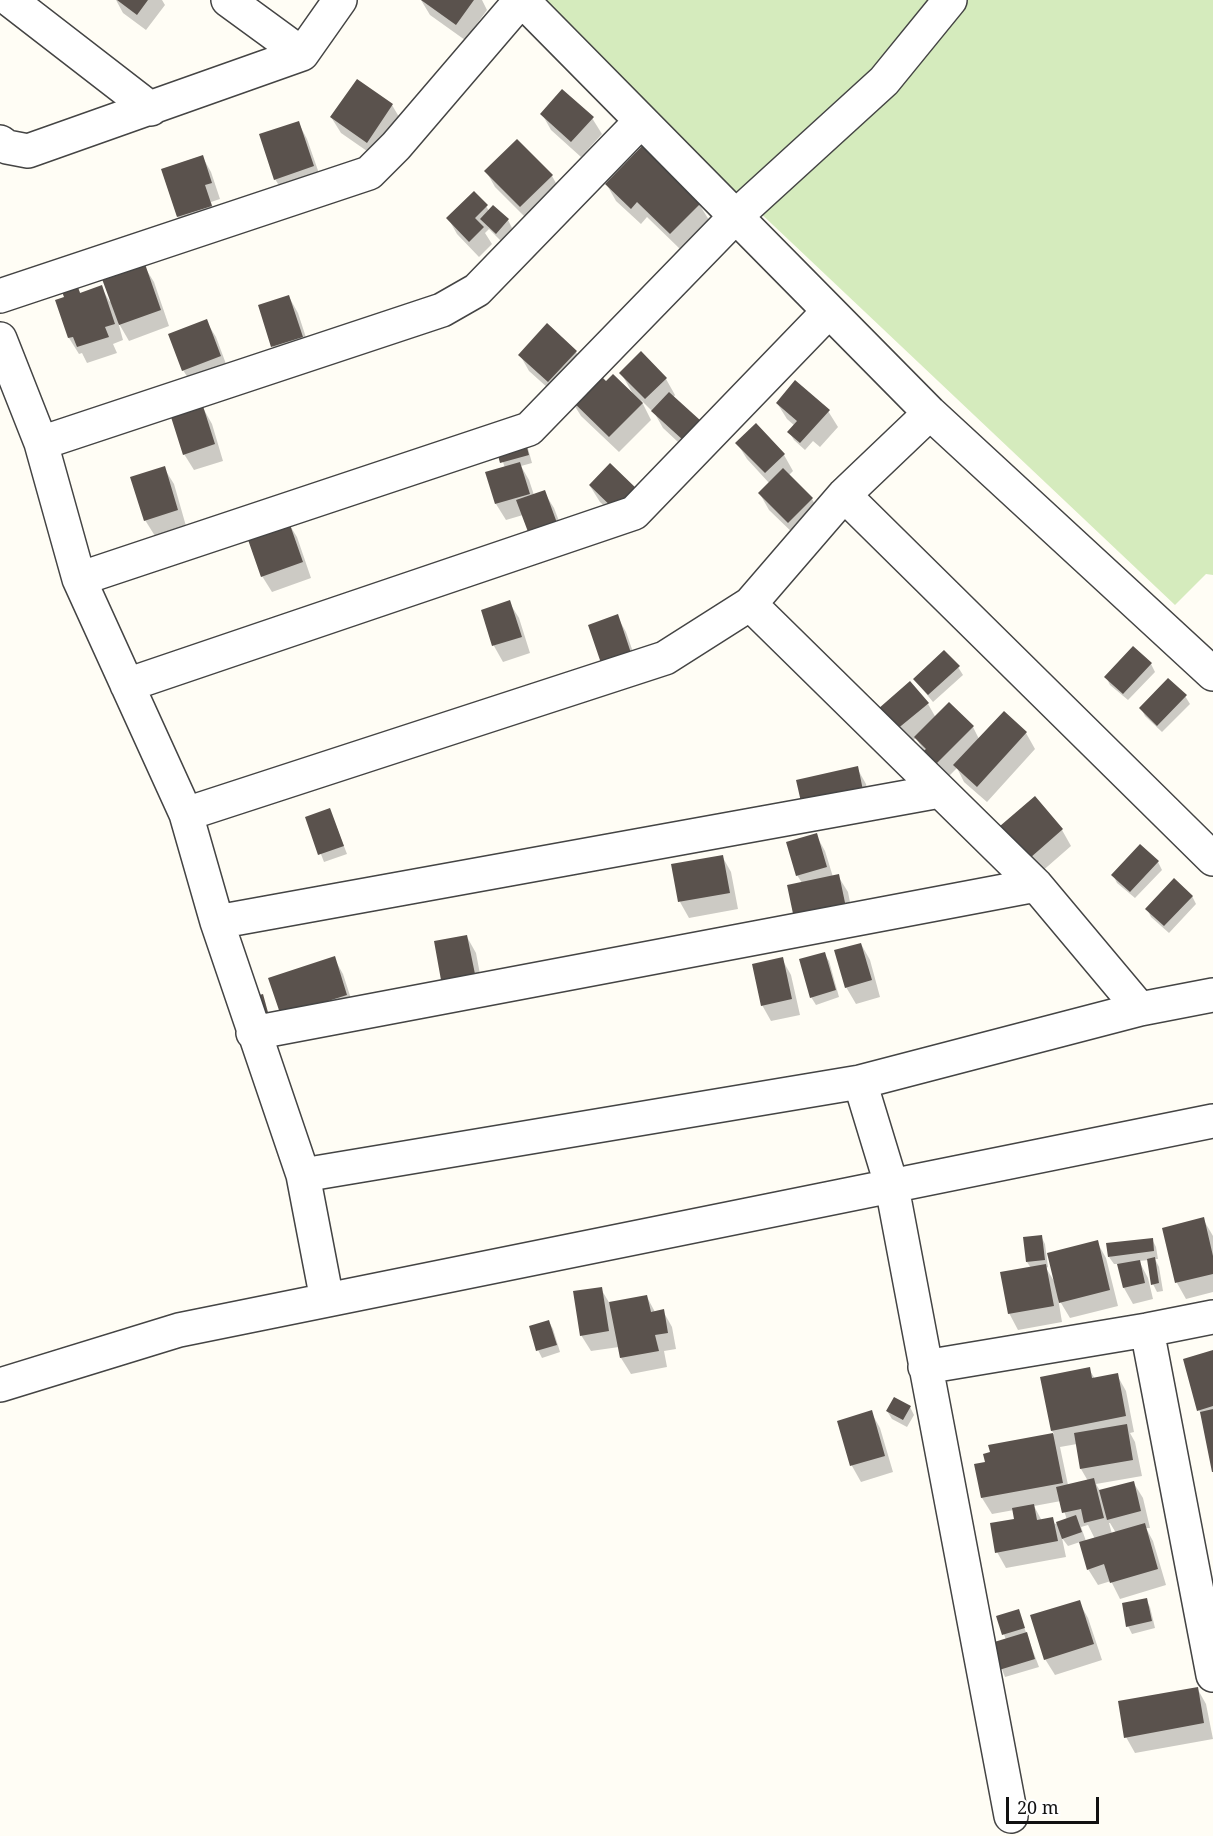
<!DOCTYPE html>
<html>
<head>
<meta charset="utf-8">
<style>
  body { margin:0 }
  #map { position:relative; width:1213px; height:1836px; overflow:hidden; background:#fffdf5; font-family:"Noto Serif",serif }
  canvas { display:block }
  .scale { position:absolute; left:1006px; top:1797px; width:93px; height:27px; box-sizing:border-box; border:3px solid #111; border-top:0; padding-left:8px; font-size:18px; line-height:21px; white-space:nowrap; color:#111; -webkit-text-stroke:4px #fff; paint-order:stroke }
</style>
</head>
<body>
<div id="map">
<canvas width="1213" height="1836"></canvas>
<div class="scale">20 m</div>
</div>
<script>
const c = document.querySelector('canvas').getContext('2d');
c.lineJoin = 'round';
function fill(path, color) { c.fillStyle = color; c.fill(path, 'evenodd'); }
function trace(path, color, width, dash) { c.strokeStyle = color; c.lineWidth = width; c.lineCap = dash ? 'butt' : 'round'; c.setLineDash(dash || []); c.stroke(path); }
fill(new Path2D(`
  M527 0H1213V575L1206 574 1175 605 755 208 733 215Z`), '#d5ebbd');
fill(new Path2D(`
  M116 0H162L165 5 146 30 123 13Z
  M421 0H482L487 10 465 40 430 15Z
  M357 81 392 105 402 122 377 158 341 133 331 117Z
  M542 114 592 118 602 134 581 157 551 130Z
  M298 122 307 139 322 182 285 195 275 179Z
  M202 156 211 172 220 199 211 202 215 214 183 224 178 217Z
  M486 171 552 176 561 192 530 222 495 187Z
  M607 185 699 204 709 220 680 249 647 217 641 224 616 201Z
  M486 206 489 211 508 220 512 228 501 241 489 229 485 233 492 244 479 257 457 234 448 218Z
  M144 266 154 282 169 326 129 341 118 322 123 340 113 344 117 353 87 363 82 353 79 354 69 338 66 298 76 286 81 294 101 287 110 302Z
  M289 297 298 313 311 353 282 363 273 347 259 306Z
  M206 321 216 337 229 372 193 386 183 370Z
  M576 352 585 368 558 397 529 371 520 355Z
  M641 354 666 379 675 395 673 398 693 456 663 428 655 414 641 400 651 420 619 452 581 416 571 400 606 383 633 394 621 373Z
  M777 403 828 411 838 427 820 447 813 441 805 450 794 440 789 432 795 426 787 419Z
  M203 408 212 424 223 461 194 470 184 454Z
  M737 443 784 455 793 471 788 476 812 499 821 515 798 538 769 510 760 494 770 484 747 459Z
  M497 445H527L532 463 521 466 529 480 534 495 544 492 554 508 570 550 523 515 506 520 496 504 505 468Z
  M164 468 174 484 186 526 155 536 145 520Z
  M590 486 638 492 628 528 600 502Z
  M287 521 297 537 311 578 272 592 262 576Z
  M509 602 519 618 530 653 503 662 494 646 483 611Z
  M617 616 626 632 640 672 612 682Z
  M1151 664 1155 672 1128 700 1110 685 1106 677Z
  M958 667 963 675 933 702 915 680Z
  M1185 696 1190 704 1162 732 1145 716 1141 708Z
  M928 704 936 718 949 704 973 727 979 739 1004 713 1026 733 1035 749 987 802 964 782 957 768 943 782 916 738 907 746 889 725Z
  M857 768 866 784 874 817 814 830Z
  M1035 798 1062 830 1071 846 1032 880 995 832Z
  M307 818H333L347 854 324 862Z
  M816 835 825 851 833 877 838 876 848 892 856 933 802 883 797 875Z
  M722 856 731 872 738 909 689 918 680 902Z
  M1158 862 1162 870 1135 898 1117 883 1113 875Z
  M1192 896 1196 904 1169 933 1151 917 1147 909Z
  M467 937 476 953 483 990 452 996 442 980 435 942Z
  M861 944 870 960 880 997 856 1004 846 987Z
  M824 954 829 961 839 997 816 1005 811 997Z
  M334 958 343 974 355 1011 291 1031Z
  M782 959 791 975 800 1015 771 1021 762 1005Z
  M1203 1219 1213 1236V1292L1186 1299 1177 1283Z
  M1041 1236 1045 1244 1048 1267 1046 1268 1054 1281 1097 1242 1106 1258 1118 1306 1070 1318 1058 1298 1062 1322 1018 1330 1009 1313 1031 1268 1027 1262Z
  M1152 1239 1156 1247 1158 1259H1155L1159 1267 1163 1291 1157 1292 1153 1284 1149 1260 1139 1261 1148 1278 1153 1299 1133 1304 1124 1288 1119 1264H1114L1109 1257Z
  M601 1289 610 1304 647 1297 655 1312 663 1311 672 1327 676 1349 664 1351 667 1367 631 1374 621 1358 619 1347 591 1351 581 1335Z
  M549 1322 553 1329 560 1352 542 1358 538 1350Z
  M1213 1352V1469L1202 1417 1199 1410Z
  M1089 1369 1095 1379 1117 1375 1126 1391 1134 1432 1130 1433 1135 1442 1142 1476 1096 1484 1100 1491 1133 1482 1143 1498 1150 1528H1146L1153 1541 1166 1585 1120 1599 1111 1581 1098 1585 1088 1569 1080 1542 1068 1546 1062 1538 1066 1557 1006 1568 997 1552 1016 1520 1014 1510 992 1514 982 1498 976 1465 987 1464 992 1453 990 1446 1054 1434 1052 1431ZM1077 1444 1081 1469 1088 1481 1068 1485 1060 1447ZM1061 1501 1067 1520 1055 1524 1052 1519 1042 1521 1034 1506ZM1109 1523H1110L1116 1533 1112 1534ZM1088 1525 1095 1539 1086 1541 1081 1527Z
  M910 1407 914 1415 907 1427 892 1419 887 1411Z
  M871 1412 880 1428 893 1472 861 1482 852 1466 838 1422Z
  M1146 1600 1150 1607 1155 1628 1132 1634 1128 1626Z
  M1079 1602 1088 1618 1102 1660 1055 1675 1045 1659Z
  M1018 1611 1039 1667 1005 1677 992 1644 1006 1640 998 1617Z
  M1197 1688 1206 1704 1213 1739 1135 1753 1126 1737Z`), '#0003');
fill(new Path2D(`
  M117 0H148L137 15Z
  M421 0H474L456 25Z
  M357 79 393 104 367 143 330 117Z
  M562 89 594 117 571 142 540 114Z
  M299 121 314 166 274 180 259 134Z
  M517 139 553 175 520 207 484 171Z
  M642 146 701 203 670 234 637 202 631 209 605 184Z
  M203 155 212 183 205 185 212 206 177 217 161 169Z
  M474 191 488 205 475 218 484 227 469 242 446 218Z
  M493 205 509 219 496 234 480 219Z
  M145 264 161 310 119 325 102 279Z
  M77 284 80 293 102 285 115 324 105 327 109 337 77 347 73 337 68 338 55 300 64 297 61 289Z
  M289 295 303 337 271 347 258 305Z
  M207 319 221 356 182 371 168 334Z
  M547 323 577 351 548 382 518 355Z
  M641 351 667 378 645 399 619 373Z
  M597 372 606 381 613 374 643 403 609 437 570 399Z
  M795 380 830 410 800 443 787 432 797 421 776 403Z
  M669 392 701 421 683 440 651 411Z
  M203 406 215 444 183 455 171 417Z
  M756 423 785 454 765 473 735 443Z
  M524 436 529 455 500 463 495 444Z
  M520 462 530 494 495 504 485 472Z
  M610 463 639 491 618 513 589 485Z
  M165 466 178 510 144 521 130 477Z
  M783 468 813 498 788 523 758 493Z
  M545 490 561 534 533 545 516 500Z
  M288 519 303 562 261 577 246 534Z
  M510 600 522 637 492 646 481 610Z
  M618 614 632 656 602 666 588 625Z
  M1133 646 1152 663 1123 694 1104 677Z
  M944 650 960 666 928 695 913 679Z
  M1168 678 1187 695 1157 726 1139 708Z
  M910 681 929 703 896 730 878 709Z
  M949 702 974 726 933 767 920 754 926 749 914 737Z
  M1004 711 1027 732 977 787 953 765Z
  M858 766 865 800 804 815 796 780Z
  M1035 796 1063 829 1022 865 993 832Z
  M330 808 344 846 318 855 305 817Z
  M817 833 827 867 796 876 786 842Z
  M1140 844 1159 861 1130 892 1111 875Z
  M723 855 730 893 678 902 671 864Z
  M839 874 848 917 796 928 787 885Z
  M1174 878 1193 896 1164 926 1145 909Z
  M467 935 475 974 441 980 434 941Z
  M861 943 872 980 845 988 834 950Z
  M825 952 836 990 810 998 799 959Z
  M335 956 347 995 281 1016 268 978Z
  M783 957 792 999 761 1006 752 964Z
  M263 994 269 1016 254 1020 248 998Z
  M1204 1217 1213 1256V1274L1175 1283 1162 1228Z
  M1042 1235 1045 1260 1026 1262 1023 1237Z
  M1153 1238 1154 1251 1108 1257 1106 1243Z
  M1098 1240 1110 1290 1059 1303 1047 1253Z
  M1155 1257 1159 1283 1151 1285 1147 1259Z
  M1140 1260 1145 1283 1123 1288 1117 1264Z
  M1046 1264 1054 1306 1008 1314 1000 1272Z
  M602 1287 609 1331 580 1336 573 1291Z
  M647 1295 651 1312 664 1309 668 1333 655 1335 659 1351 620 1358 609 1302Z
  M549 1320 557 1345 536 1351 529 1326Z
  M1213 1350V1406L1197 1411 1183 1359Z
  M1090 1367 1092 1378 1118 1373 1126 1416 1051 1431 1040 1377Z
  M894 1397 911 1406 903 1420 886 1411Z
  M1213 1409V1472H1212L1200 1412Z
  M872 1410 885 1456 850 1466 837 1421Z
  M1127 1424 1133 1460 1080 1469 1074 1433Z
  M1053 1433 1063 1483 981 1498 974 1464 985 1462 983 1454 990 1452 988 1445Z
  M1094 1478 1104 1518 1084 1523 1081 1509 1062 1513 1056 1487Z
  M1134 1481 1141 1511 1107 1520 1099 1490Z
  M1034 1504 1037 1520 1053 1517 1058 1541 995 1553 990 1523 1014 1519 1012 1508Z
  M1076 1515 1082 1532 1062 1539 1056 1522Z
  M1145 1523 1158 1569 1110 1583 1104 1564 1087 1570 1079 1542Z
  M1147 1598 1152 1621 1126 1627 1122 1603Z
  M1080 1600 1094 1644 1044 1660 1030 1615Z
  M1019 1609 1025 1628 1002 1635 996 1616Z
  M1027 1632 1035 1659 999 1670 991 1643Z
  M1198 1687 1204 1723 1124 1738 1118 1701Z`), '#5a524d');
const street = new Path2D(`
  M10 0 151 109
  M228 0 302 54
  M522 0 930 413 1213 674
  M0 142 7 147 28 151 302 54 340 0
  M0 296 369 173 396 146 521 0
  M0 339 41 443 79 579 186 814 217 922 303 1175 327 1300
  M41 443 442 310 477 290 641 121
  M844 495 1213 859
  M79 579 529 429 736 216 884 81 950 0
  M750 604 1036 885 1140 1009
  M127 685 634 513 829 311
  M186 814 665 658 750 604 844 495 930 413
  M217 922 940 791
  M253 1033 1036 885
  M860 1082 892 1187 1011 1816
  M303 1175 860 1082 1140 1009 1213 995
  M1147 1330 1213 1675
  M925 1367 1147 1330 1213 1317
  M0 1385 179 1330 1213 1121`);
trace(street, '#444', 36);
trace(street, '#fff', 33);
</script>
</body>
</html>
